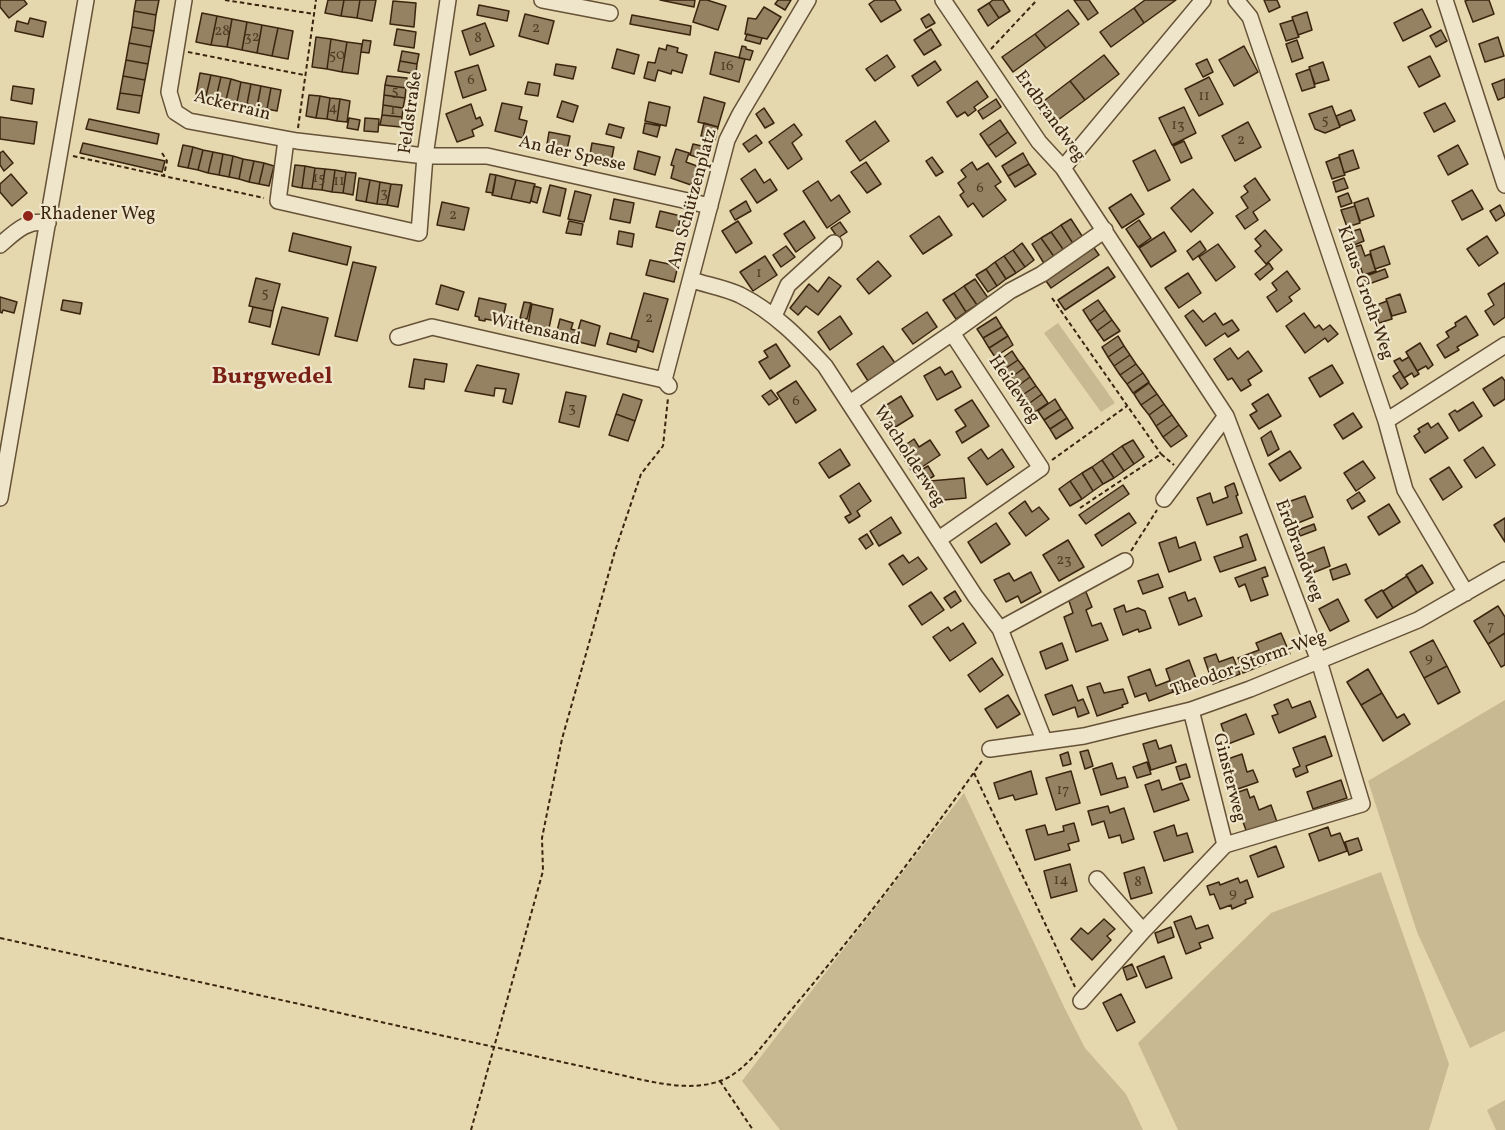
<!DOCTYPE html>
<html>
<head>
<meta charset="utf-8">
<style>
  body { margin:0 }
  canvas { display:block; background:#e5d7ae }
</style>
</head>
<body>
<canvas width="1505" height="1130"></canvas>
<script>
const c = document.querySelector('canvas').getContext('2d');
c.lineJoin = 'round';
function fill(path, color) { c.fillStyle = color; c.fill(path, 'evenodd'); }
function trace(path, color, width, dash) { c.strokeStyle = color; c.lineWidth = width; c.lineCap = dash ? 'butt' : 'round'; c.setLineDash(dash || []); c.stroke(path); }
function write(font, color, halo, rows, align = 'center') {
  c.font = font + ' Vollkorn,serif'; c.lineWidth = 4.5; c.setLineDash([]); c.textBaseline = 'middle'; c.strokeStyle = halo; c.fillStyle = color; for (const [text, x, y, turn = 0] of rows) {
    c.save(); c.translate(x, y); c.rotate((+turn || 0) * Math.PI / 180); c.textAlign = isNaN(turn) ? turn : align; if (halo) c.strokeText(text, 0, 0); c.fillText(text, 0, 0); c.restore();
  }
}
fill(new Path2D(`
  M1058 323 1115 403 1101 412 1044 333Z
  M1505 700V1031L1470 1048 1417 932 1368 781Z
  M964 793 1065 1009 1085 1048 1126 1094 1143 1130H780L742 1081Z
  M1381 872 1449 1064 1429 1130H1178L1138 1043 1271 913Z
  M1505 1100V1130H1496L1487 1110Z`), '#c8b993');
const building = new Path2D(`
  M0 0H24L27 4 9 18 0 7Z
  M136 0H159L156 15 134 11Z
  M328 0H344L341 16 325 13Z
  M344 0H360L357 18 341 16Z
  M360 0H376L372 21 357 18Z
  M660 0H695L694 7Z
  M700 0H707L726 6 718 30 693 22Z
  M778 0H791L785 10 775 4Z
  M875 0H895L901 10 881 22 869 4Z
  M993 0H1003L1010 11 999 18 989 3Z
  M1074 0H1089L1098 13 1088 20Z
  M1145 0H1176L1144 23 1134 8Z
  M1264 0H1277L1280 7 1269 12Z
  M1468 0H1489L1494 14 1473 22 1465 1Z
  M393 1 416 3 414 27 390 24Z
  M989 3 999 18 988 26 978 10Z
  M479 5 509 11 507 21 477 15Z
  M764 7 781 17 767 39 745 34 748 18 756 19Z
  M1134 8 1144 23 1111 47 1100 32Z
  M1422 9 1431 27 1403 41 1394 23Z
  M1068 10 1079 24 1046 48 1035 34Z
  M134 11 156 15 154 31 132 27Z
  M1307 12 1312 30 1298 35 1292 17Z
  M202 13 217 16 211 45 196 42Z
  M525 14 554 21 548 44 519 36Z
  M929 14 935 23 926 28 921 19Z
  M632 15 691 26 690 35 630 24Z
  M217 16 232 19 227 47 211 45Z
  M30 18 46 22 43 37 15 31 17 21 28 24Z
  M232 19 247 22 242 50 227 47Z
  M1293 20 1299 37 1286 41 1280 24Z
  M247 22 262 25 257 53 242 50Z
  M485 23 494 46 470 55 462 31Z
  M262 25 278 28 272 56 257 53Z
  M132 27 154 31 151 47 129 43Z
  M278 28 293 31 288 59 272 56Z
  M397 29 416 32 414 48 394 45Z
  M931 29 941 45 924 55 914 40Z
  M1441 30 1447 41 1436 47 1430 36Z
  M747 34 762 38 760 44 745 40Z
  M1035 34 1046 48 1013 72 1002 57Z
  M316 37 331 39 327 69 312 67Z
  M1498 37 1504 56 1485 62 1479 44Z
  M331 39 347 42 342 72 327 69Z
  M363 40 371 41 369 53 361 52Z
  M1297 40 1303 58 1292 62 1286 44Z
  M347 42 362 44 358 74 342 72Z
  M129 43 151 47 148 64 126 60Z
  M667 45 678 48 677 52 687 55 682 73 672 70 671 74 658 70 655 81 644 78 648 62 655 63 659 48 666 50Z
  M742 46 746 47V49L753 51 750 60 739 58Z
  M1244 46 1258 72 1234 86 1219 60Z
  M617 49 639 55 634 74 612 68Z
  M402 51 419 54 417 64 400 61Z
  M715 52 745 59 739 82 710 74Z
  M887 55 895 67 875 81 866 69Z
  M1104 55 1119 74 1085 100 1070 81Z
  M1430 56 1440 76 1419 87 1408 67Z
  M1207 59 1213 72 1203 77 1196 64Z
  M126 60 148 64 145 80 123 76Z
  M400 61 417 64 416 74 398 71Z
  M935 61 941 70 918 86 912 76Z
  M1323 62 1329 80 1315 84 1309 67Z
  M556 64 576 67 573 79 554 75Z
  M478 65 486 90 463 98 455 72Z
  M1310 69 1315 87 1302 91 1296 74Z
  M200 73 211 75 206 96 196 94Z
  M211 75 221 77 216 98 206 96Z
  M123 76 145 80 142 96 120 93Z
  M387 76 407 78 406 88 385 85Z
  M221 77 231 79 226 100 216 98Z
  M1209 77 1223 104 1199 116 1185 89Z
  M231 79 241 82 237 102 226 100Z
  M1505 79V97L1498 100 1492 84Z
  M977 81 988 97 974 107 976 110 968 116 965 112 957 117 947 102Z
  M1070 81 1085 100 1050 126 1036 107Z
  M241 82 251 84 247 104 237 102Z
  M528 82 540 84 538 96 525 94Z
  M251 84 261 86 257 107 247 104Z
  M385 85 406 88 405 98 384 95Z
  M13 86 34 89 32 104 11 100Z
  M261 86 271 88 267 109 257 107Z
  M271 88 281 90 277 111 267 109Z
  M120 93 142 96 139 113 117 109Z
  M309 95 320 96 316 118 306 116Z
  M384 95 405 98 403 108 383 105Z
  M320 96 330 98 327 119 316 118Z
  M704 97 725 103 718 127 698 122Z
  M330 98 340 99 337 121 327 119Z
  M340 99 350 101 347 122 337 121Z
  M996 99 1001 107 983 119 978 111Z
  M562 101 578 106 573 122 557 117Z
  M649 102 670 107 666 126 645 121Z
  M502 103 522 107 519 119 527 121 523 138 495 131Z
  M1445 103 1455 121 1434 132 1424 113Z
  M471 104 476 119 480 117 483 125 472 130 474 136 457 142 446 114Z
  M383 105 403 108 402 117 382 115Z
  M1332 106 1340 127 1325 133 1315 129 1309 114Z
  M1184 107 1196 133 1172 145 1159 118Z
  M764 108 774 123 765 128 756 114Z
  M1351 110 1355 120 1340 126 1336 116Z
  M382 115 402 117 401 127 380 125Z
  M0 117 37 122 34 144 0 139Z
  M349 118 360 120 358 130 347 128Z
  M365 118 379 119 378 132 364 131Z
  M89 119 159 134 157 144 86 129Z
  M1000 120 1008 132 988 146 980 134Z
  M875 121 889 141 860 161 846 141Z
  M1248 122 1261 147 1235 161 1222 136Z
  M645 123 660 126 657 137 643 133Z
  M704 123 718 127 715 140 701 136Z
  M609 124 624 128 621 138 606 134Z
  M794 124 802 135 792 143 802 159 788 169 769 142Z
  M549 132 570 136 566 154 546 150Z
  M1008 132 1016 143 996 157 988 146Z
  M756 135 762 143 749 152 743 144Z
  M1184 141 1192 158 1181 163 1173 146Z
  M83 143 165 161 162 172 80 153Z
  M592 143 614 147 611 163 589 160Z
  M693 144 706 147 703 159 690 155Z
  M183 145 193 147 188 168 178 166Z
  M1458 145 1468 164 1448 175 1438 156Z
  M193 147 203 150 198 170 188 168Z
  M676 149 689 153 686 162 697 166 691 185 671 178 674 166 671 165Z
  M203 150 213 152 208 173 198 170Z
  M1155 150 1170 180 1148 191 1133 161Z
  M1353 150 1359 168 1344 173 1339 155Z
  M3 151 13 163 4 171 0 165V153Z
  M638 151 660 157 655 175 634 169Z
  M213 152 223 154 219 175 208 173Z
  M1023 153 1029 164 1008 176 1002 166Z
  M223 154 233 156 229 177 219 175Z
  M233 156 243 159 239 179 229 177Z
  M932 157 943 172 936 176 926 161Z
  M1339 157 1345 175 1332 179 1326 162Z
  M243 159 254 161 249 182 239 179Z
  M254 161 264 163 259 184 249 182Z
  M866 162 881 184 867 193 851 172Z
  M972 162 977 170 988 163 1001 182 995 186 1006 200 983 217 973 203 968 207 960 195 964 192 958 183 966 177 961 170Z
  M264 163 274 166 269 186 259 184Z
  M1029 164 1036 174 1015 187 1008 176Z
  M295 165 305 166 302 188 292 186Z
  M305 166 315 168 312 189 302 188Z
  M315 168 325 169 322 190 312 189Z
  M325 169 335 170 332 192 322 190Z
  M755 169 764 183 770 179 777 190 757 203 741 179Z
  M335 170 346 172 343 193 332 192Z
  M346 172 356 173 353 195 343 193Z
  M11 174 27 193 12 206 0 192V184Z
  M490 174 496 175 493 193 486 192Z
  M496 175 516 180 511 199 492 195Z
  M359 178 370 180 366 202 356 200Z
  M1255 178 1270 200 1253 212 1258 220 1245 229 1236 216 1248 208 1241 197 1248 192 1244 186Z
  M1344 178 1348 188 1336 192 1333 182Z
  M370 180 380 182 377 204 366 202Z
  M516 180 535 184 530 203 511 199Z
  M818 181 831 201 839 195 850 212 827 228 803 191Z
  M380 182 391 184 387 205 377 204Z
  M391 184 402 185 398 207 387 205Z
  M550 185 566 189 560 216 543 212Z
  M534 186 541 188 537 203 531 201Z
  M1193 189 1213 213 1191 232 1171 208Z
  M1472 190 1483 209 1462 220 1452 201Z
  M575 191 591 195 584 222 568 219Z
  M1348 193 1352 203 1341 207 1338 197Z
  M1131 194 1144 214 1122 228 1109 208Z
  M1368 198 1374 216 1360 221 1354 203Z
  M614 199 634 203 630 223 610 219Z
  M746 201 751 211 735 220 730 211Z
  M442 202 469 208 464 230 437 225Z
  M1500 205 1505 215 1496 221 1490 211Z
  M1355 206 1360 223 1347 227 1341 210Z
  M660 211 681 216 677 232 656 227Z
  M939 216 952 235 923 254 910 236Z
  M1071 219 1084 239 1074 245 1061 225Z
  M1139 220 1151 238 1138 247 1126 229Z
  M569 221 583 224 581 235 566 233Z
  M738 221 752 243 736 253 722 231Z
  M804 221 815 238 796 252 784 234Z
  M840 222 847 232 838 238 831 228Z
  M1061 225 1074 245 1065 252 1051 232Z
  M1360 229 1364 241 1354 245 1350 232Z
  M1265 230 1282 250 1266 264 1255 251 1261 246 1255 239Z
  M619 231 634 234 632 247 617 244Z
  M1051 232 1065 252 1055 258 1041 238Z
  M1164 232 1176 251 1151 267 1139 248Z
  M293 233 351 247 347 265 289 251Z
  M1487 236 1498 253 1479 266 1467 249Z
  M1041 238 1055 258 1045 265 1032 244Z
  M1200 241 1206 250 1193 260 1187 251Z
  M1022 243 1034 260 1025 267 1013 250Z
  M1218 244 1235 267 1216 281 1199 257Z
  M1092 245 1099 255 1051 288 1044 278Z
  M1361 245 1365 256 1370 254 1376 271 1363 275 1354 247Z
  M786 246 795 257 781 267 773 255Z
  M1384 246 1390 264 1375 269 1370 251Z
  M1013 250 1025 267 1016 273 1004 256Z
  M765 256 777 275 753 291 740 272Z
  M1004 256 1016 273 1006 279 995 262Z
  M650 260 678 266 674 282 646 275Z
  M878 261 891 276 869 294 857 279Z
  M353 262 376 267 357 341 335 336Z
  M995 262 1006 279 997 286 986 269Z
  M1269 263 1273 269 1260 280 1255 274Z
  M1108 267 1115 277 1065 310 1058 300Z
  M986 269 997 286 988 292 976 275Z
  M1385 269 1388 277 1366 285 1363 277Z
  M1287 271 1300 289 1289 297 1292 301 1277 312 1267 297 1277 290 1272 283Z
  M1188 273 1201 293 1179 308 1165 288Z
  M829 277 841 286 818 315 806 306 798 315 790 308 809 284 818 292Z
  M256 278 280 284 273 311 249 306Z
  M975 279 988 298 977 305 964 286Z
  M1505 283V317L1494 325 1485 311 1494 305 1488 294Z
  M441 285 464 292 458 310 436 304Z
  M964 286 977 305 966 312 954 293Z
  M644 293 668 299 653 352 638 347 639 341 631 339Z
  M954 293 966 312 956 319 943 300Z
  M1400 294 1406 312 1392 316 1386 299Z
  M0 297 17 302 14 313 3 310 2 313 0 312Z
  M479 298 506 304 502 322 485 319V321L479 320V317L475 316Z
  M63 300 82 303 80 314 61 310Z
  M1098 300 1105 310 1090 321 1083 310Z
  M1387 301 1392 319 1379 323 1374 306Z
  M524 302 531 303 527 319 520 318Z
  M532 304 553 309 548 333 527 329Z
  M253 307 273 311 270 327 249 322Z
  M282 307 328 318 319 355 272 344Z
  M1105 310 1112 320 1097 331 1090 321Z
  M1193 310 1203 322 1215 313 1223 325 1232 320 1239 330 1228 337 1225 333 1206 346 1185 316Z
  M927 312 937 327 913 344 902 329Z
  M1304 313 1315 328 1319 325 1323 330 1330 325 1338 334 1328 342 1325 338 1305 353 1286 326Z
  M840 316 852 334 830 350 818 332Z
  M1466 316 1478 335 1457 347 1459 350 1445 358 1437 345 1449 337 1446 332 1456 326 1455 323Z
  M996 317 1002 327 983 338 977 329Z
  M503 318 514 320 512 328 501 325Z
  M560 319 573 323 571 329 578 331 577 336 557 331Z
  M581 320 600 326 595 346 575 341Z
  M1112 320 1120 331 1104 341 1097 331Z
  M1002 327 1008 336 989 348 983 338Z
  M610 333 639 341 636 352 607 344Z
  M1008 336 1013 345 995 357 989 348Z
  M1118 336 1124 346 1108 357 1102 347Z
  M1420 343 1433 365 1428 369 1426 366 1417 371 1406 352Z
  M776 344 790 366 770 379 759 362 768 357 764 351Z
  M883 346 895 363 868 381 857 364Z
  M1124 346 1130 355 1114 366 1108 357Z
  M1230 348 1238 359 1248 351 1262 371 1248 380 1251 385 1241 391 1232 378 1228 380 1214 359Z
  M1012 351 1018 360 1003 370 997 362Z
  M1130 355 1136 364 1120 375 1114 366Z
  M1409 357 1419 374 1414 377 1412 373 1404 378 1394 361 1400 358 1402 361Z
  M414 359 447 364 444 382 425 379 424 389 409 387Z
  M1018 360 1024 368 1009 379 1003 370Z
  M1136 364 1143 373 1127 384 1120 375Z
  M477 365 519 374 512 404 503 402 506 389 495 388 494 396 465 391Z
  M1332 365 1343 383 1320 397 1309 378Z
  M940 367 945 375 952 371 961 387 937 400 924 376Z
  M1024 368 1030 377 1015 388 1009 379Z
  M1400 371 1408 384 1401 389 1393 376Z
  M1143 373 1149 382 1133 393 1127 384Z
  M1030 377 1036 386 1021 396 1015 388Z
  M1502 377 1505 381V399L1494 406 1483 389Z
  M796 381 816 410 796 423 777 393Z
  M1149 383 1157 394 1141 405 1134 394Z
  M1036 386 1042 394 1027 405 1021 396Z
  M771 390 778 399 769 405 762 396Z
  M566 392 586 396 579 427 559 422Z
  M623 394 642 400 635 421 616 414Z
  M1042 394 1048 403 1033 413 1027 405Z
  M1157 394 1164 404 1149 415 1141 405Z
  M1268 394 1281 416 1259 429 1250 415 1257 411 1252 404Z
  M901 396 913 416 889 431 877 411Z
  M1055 399 1061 409 1044 420 1038 411Z
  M972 400 989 426 962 443 956 432 966 426 955 410Z
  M1473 402 1482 416 1459 431 1449 414 1455 410 1457 412Z
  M1164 404 1172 415 1156 426 1149 415Z
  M1061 409 1067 418 1050 429 1044 420Z
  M1353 413 1362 427 1343 439 1334 425Z
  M616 414 635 421 628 441 609 435Z
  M1172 415 1179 425 1163 437 1156 426Z
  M1067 418 1073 428 1056 439 1050 429Z
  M1428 423 1431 428 1438 423 1448 438 1425 453 1414 436 1420 432 1418 429Z
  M1179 425 1187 436 1171 447 1163 437Z
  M1271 431 1279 449 1268 456 1261 438Z
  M914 439 919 447 930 440 940 455 913 473 898 450Z
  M1133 440 1144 457 1134 464 1122 446Z
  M1122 446 1134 464 1124 471 1112 453Z
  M1483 447 1495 465 1476 478 1464 460Z
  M840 449 850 465 829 478 819 463Z
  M981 449 988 459 1002 449 1014 467 987 485 968 458Z
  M1290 451 1301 468 1280 481 1269 464Z
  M1112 453 1124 471 1114 478 1102 460Z
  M1102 460 1114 478 1103 484 1092 467Z
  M1363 461 1375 478 1356 491 1344 473Z
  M928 466 934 476 924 482 918 472Z
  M1092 467 1103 484 1093 491 1082 473Z
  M1449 467 1462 487 1443 500 1430 479Z
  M1082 473 1093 491 1082 499 1070 481Z
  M964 478 966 498 932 501 930 481Z
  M1070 481 1082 499 1070 506 1059 489Z
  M859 483 871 501 857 511 860 516 849 523 845 517 851 514 840 496Z
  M1234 483 1238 495 1236 496 1242 513 1207 525 1197 498 1210 493 1213 503 1228 497 1225 487Z
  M1123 485 1129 494 1086 524 1079 515Z
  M1359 492 1365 501 1352 509 1347 500Z
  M1305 496 1313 517 1293 525 1285 503Z
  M1025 501 1032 512 1039 507 1049 519 1026 536 1009 513Z
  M1389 504 1400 522 1379 535 1368 517Z
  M1129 513 1136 523 1102 546 1095 535Z
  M891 517 901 533 879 546 870 531Z
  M1505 518V542L1494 525Z
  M996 523 1010 544 981 563 968 542Z
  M1314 524 1316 530 1300 536 1298 530Z
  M867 534 873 544 866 549 859 539Z
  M1247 534 1256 560 1220 572 1214 557 1243 547 1240 537Z
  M1176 537 1179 548 1195 542 1201 560 1169 572 1159 543Z
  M1068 540 1084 567 1059 581 1043 555Z
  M1324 547 1330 566 1310 574 1303 555Z
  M903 555 909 563 918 557 927 569 903 585 889 564Z
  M1346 564 1350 574 1333 580 1330 570Z
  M1422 565 1433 583 1417 593 1406 575Z
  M1265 567 1268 576 1262 578 1268 595 1251 601 1245 584 1239 587 1235 578Z
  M1031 572 1041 592 1021 603 1018 596 1006 602 994 580 1009 573 1014 581Z
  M1158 574 1163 587 1143 594 1138 581Z
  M1407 576 1417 593 1393 608 1383 591Z
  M1382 590 1393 608 1377 618 1365 600Z
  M955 591 961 601 951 608 944 598Z
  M931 592 944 610 922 625 909 606Z
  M1086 592 1092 607 1086 610 1092 626 1101 623 1108 640 1076 652 1064 617 1073 613 1068 598Z
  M1185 592 1188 601 1195 598 1202 616 1179 625 1169 598Z
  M1338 599 1349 621 1330 631 1319 609Z
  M1124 605 1126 612 1138 608 1145 611 1151 628 1139 632 1138 629 1123 635 1114 609Z
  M1498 606 1505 617V633L1488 644 1474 621Z
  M963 623 976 643 950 661 933 637 948 627 951 631Z
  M1281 633 1290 654 1243 673 1238 658 1259 650 1256 643Z
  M1505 633V665L1501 667 1488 644Z
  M1433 640 1447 666 1424 678 1410 652Z
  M1062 643 1068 660 1046 669 1040 652Z
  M1216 654 1219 662 1233 657 1240 674 1213 684 1204 658Z
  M992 658 1003 675 980 692 968 675Z
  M1189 660 1198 684 1174 692 1166 669Z
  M1447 666 1460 692 1438 704 1424 678Z
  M1150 669 1156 686 1169 681 1173 692 1149 701 1146 693 1135 697 1128 677Z
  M1368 669 1382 693 1361 705 1347 682Z
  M1100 683 1104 693 1123 689 1128 703 1122 705 1123 707 1097 716 1087 687Z
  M1072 685 1078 701 1083 699 1089 713 1078 717 1075 707 1053 715 1045 695Z
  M1382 693 1397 718 1404 714 1410 724 1383 741 1361 705Z
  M1008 695 1020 714 997 728 985 709Z
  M1288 699 1292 708 1310 701 1316 717 1279 733 1272 716 1278 714 1274 705Z
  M1246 714 1254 734 1228 744 1221 724Z
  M1325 736 1332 756 1306 766 1308 772 1296 777 1293 769 1300 766 1293 748Z
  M1156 740 1159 749 1171 745 1176 762 1151 770 1143 744Z
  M1088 750 1093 766 1085 769 1080 752Z
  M1068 752 1071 764 1063 766 1060 755Z
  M1242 754 1247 772 1253 770 1258 782 1232 791 1222 761Z
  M1147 762 1151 774 1137 778 1133 767Z
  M1112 763 1117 779 1125 777 1128 787 1101 795 1093 769Z
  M1186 764 1190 777 1180 780 1176 767Z
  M1031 771 1037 794 1015 800 1013 795 999 799 994 783Z
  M1071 771 1080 803 1056 810 1046 778Z
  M1159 780 1162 790 1182 783 1189 800 1154 812 1145 785Z
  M1341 780 1347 798 1313 809 1307 792Z
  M1247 789 1250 798 1254 796 1259 810 1271 805 1277 822 1247 833 1233 794Z
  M1108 806 1110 813 1124 808 1134 839 1122 843 1120 835 1109 838 1104 821 1092 825 1088 811Z
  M1074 823 1079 841 1068 844 1070 850 1035 860 1026 830 1045 825 1048 835 1064 831 1063 826Z
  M1174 825 1177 836 1187 833 1193 852 1164 861 1154 832Z
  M1328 827 1331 836 1340 833 1347 851 1319 861 1309 834Z
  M1358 838 1362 850 1349 855 1345 842Z
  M1276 846 1284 867 1258 877 1250 856Z
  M1070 864 1077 891 1051 898 1044 871Z
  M1144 867 1152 893 1131 899 1124 873Z
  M1238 878 1240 883 1247 880 1253 897 1245 900 1246 903 1232 909 1231 905 1220 909 1214 894 1210 895 1207 886 1219 882 1220 885Z
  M1191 916 1196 929 1208 925 1213 938 1199 943 1201 948 1186 954 1174 922Z
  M1104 919 1115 929 1107 936 1111 940 1092 960 1071 939 1081 928 1088 934Z
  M1171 927 1174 937 1158 943 1155 933Z
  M1164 956 1172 978 1146 988 1137 967Z
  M1132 964 1137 976 1127 980 1123 968Z
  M1121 994 1135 1022 1117 1031 1103 1003Z`);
fill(building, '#948262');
trace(building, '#3c250f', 1.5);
const minor = new Path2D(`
  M184 0 169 92 175 112 189 121 297 141 425 156H487L710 206
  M542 0 610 13
  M943 0 1039 142 1063 168 1226 416 1319 661 1362 804 1225 845
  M1236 0 1250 17 1386 421 1405 490 1466 593
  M1445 0 1505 185
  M286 140 278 201 419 233 425 156 448 0
  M1063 168 1203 0
  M0 245C15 232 27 219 48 223
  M692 280C707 285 725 288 740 295 774 312 800 339 825 366L975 596 1000 629 1044 740
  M774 316 788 285 834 243
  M952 333 1010 291 1042 274 1105 230
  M398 337 432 327 664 380
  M669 386 664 380 727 140 740 114 808 0
  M850 403 952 333 1041 468 939 539
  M1386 421 1505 345
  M0 498 86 0
  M1164 499 1226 416
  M1000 629 1125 561
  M990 749 1084 736 1191 710 1250 689 1418 620 1505 570
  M1097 879 1143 931
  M1081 1001 1143 931 1225 845 1191 710`);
trace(minor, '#665237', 18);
trace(new Path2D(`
  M225 0 314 14
  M991 49 1037 0
  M188 52 304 75
  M298 128 316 0
  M162 153 167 161 164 175
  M73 156 264 198
  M1052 298 1161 454
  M1052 460 1127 406
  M1080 508 1161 454 1174 465
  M1131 551 1157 510
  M974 773 1075 987
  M0 938 612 1073C645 1080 686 1093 720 1081 747 1072 769 1036 787 1015 856 933 921 848 982 761
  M720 1081 753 1130
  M471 1130 543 871 542 838 562 739 615 551 641 474 663 446 668 398`), '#3c250f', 2, [4.5, 3]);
trace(minor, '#eee5ca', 15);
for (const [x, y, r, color] of [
  [28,216,6,"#8f2418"]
]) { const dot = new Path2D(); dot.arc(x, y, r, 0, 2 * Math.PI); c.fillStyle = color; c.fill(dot); trace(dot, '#eee5ca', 2); }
write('15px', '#523c24', null, [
  ["2",536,29],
  ["28",222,32],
  ["32",252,38],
  ["8",478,39],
  ["50",337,56],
  ["16",727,67],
  ["6",471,81],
  ["5",395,92],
  ["11",1204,97],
  ["4",333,109],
  ["1",393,111],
  ["5",1325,121],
  ["13",1178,126],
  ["2",1241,141],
  ["15",319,179],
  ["11",339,182],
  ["6",980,189],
  ["3",384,194],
  ["2",453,216],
  ["1",759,274],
  ["5",265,294],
  ["2",649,319],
  ["6",796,402],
  ["3",572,409],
  ["23",1064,561],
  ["7",1491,627],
  ["9",1429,659],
  ["17",1063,791],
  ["14",1061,881],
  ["8",1138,883],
  ["9",1233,894]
]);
write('18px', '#3c250f', '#eee5ca', [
  ["Ackerrain",232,107,14],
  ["Feldstraße",412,113,-82],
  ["Erdbrandweg",1049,117,54],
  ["An der Spesse",572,155,13],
  ["Am Schützenplatz",694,199,-75],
  ["Klaus-Groth-Weg",1364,293,71],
  ["Wittensand",535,331,13],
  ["Heideweg",1013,390,56],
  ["Wacholderweg",908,457,57],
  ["Erdbrandweg",1298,551,69],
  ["Theodor-Storm-Weg",1249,665,-20],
  ["Ginsterweg",1228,778,76]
]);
write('18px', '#3c250f', '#eee5ca', [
  ["Rhadener Weg",40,216]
], 'left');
write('bold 24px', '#7a1f14', '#eee5ca', [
  ["Burgwedel",272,379]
]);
</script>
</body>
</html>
